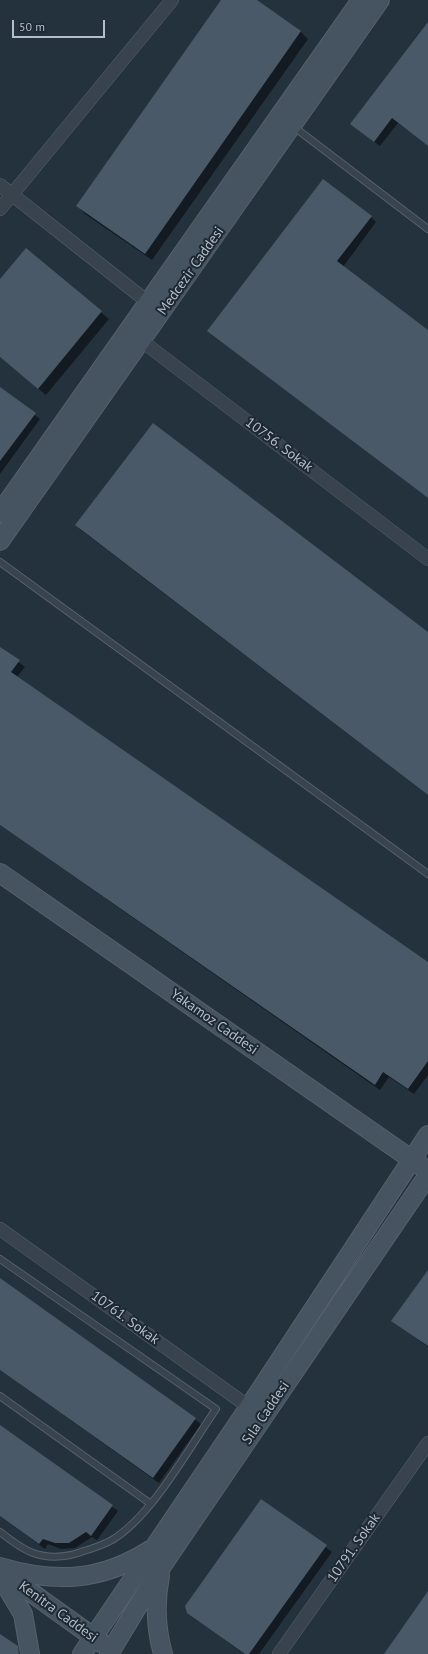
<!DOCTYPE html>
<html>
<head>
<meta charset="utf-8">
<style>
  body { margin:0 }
  #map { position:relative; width:428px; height:1654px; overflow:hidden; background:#24323e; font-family:"PT Sans",sans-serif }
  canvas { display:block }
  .scale { position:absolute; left:12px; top:20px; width:93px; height:18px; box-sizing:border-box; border:2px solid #b4bec9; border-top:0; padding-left:5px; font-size:12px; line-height:14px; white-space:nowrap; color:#b4bec9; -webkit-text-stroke:3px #1d2833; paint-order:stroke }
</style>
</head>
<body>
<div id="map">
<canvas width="428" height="1654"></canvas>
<div class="scale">50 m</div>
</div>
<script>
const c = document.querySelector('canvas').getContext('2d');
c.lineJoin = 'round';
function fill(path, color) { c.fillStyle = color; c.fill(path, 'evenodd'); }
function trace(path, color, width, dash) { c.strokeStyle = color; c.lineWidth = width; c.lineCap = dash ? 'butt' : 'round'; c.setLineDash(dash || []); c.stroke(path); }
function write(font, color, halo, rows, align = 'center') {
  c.font = font + ' "PT Sans",sans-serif'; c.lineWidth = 4; c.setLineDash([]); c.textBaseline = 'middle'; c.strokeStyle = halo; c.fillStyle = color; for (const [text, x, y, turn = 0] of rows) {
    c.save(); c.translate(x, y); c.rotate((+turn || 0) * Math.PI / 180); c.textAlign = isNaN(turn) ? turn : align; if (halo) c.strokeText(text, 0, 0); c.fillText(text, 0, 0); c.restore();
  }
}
fill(new Path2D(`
  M222 0H255L300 31 308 39 152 260 85 214 78 206Z
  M428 23V146L398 123 380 146 357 129Z
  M371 217 376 222 343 267 428 331V498L214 336Z
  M26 250 109 319 46 395 0 357V281Z
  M0 388 40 419 0 474Z
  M76 525 428 633V795L82 531Z
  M0 648 25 667 17 677 428 963V1075L414 1094 389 1077 380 1090 0 825Z
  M428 1272V1347L393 1321Z
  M0 1279 201 1424 159 1483 0 1370Z
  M0 1426 118 1511 97 1540 92 1537 75 1548 61 1549 48 1544 45 1549 0 1516Z
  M261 1500 332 1552 259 1654H244L188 1613Z
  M0 1635 17 1647 23 1654H0Z`), '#0007');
fill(new Path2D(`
  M221 0H257L301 31 145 254 76 206Z
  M428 22V146L392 118 374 142 350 124Z
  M323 179 372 216 337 261 428 330V498L207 331Z
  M26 248 102 311 38 389 0 357V279Z
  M0 387 36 413 0 461Z
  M153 423 428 632V795L75 525Z
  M0 647 20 660 11 672 428 962V1061L408 1089 383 1072 375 1085 0 825Z
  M428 1270V1346L391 1321Z
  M0 1278 196 1418 153 1478 0 1370Z
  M0 1425 113 1505 91 1536 86 1532 69 1543H55L43 1539 39 1544 0 1516Z
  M261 1499 327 1545 249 1654H245L187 1613 185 1606Z
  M428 1591V1654H384Z
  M0 1634 18 1646 19 1654H0Z`), '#4a5967');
const lane = new Path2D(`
  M294 127 428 229
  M0 562 428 874
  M0 1259 216 1409C189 1448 152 1516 112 1540 103 1545 94 1548 84 1551 68 1557 50 1559 33 1553 21 1549 11 1540 0 1532
  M0 1396 151 1504`);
const street = new Path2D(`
  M0 185 154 307
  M0 209 172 0
  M134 335 428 559
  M0 1229 249 1407
  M279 1654 428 1443`);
const secondary = new Path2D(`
  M0 513 361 0
  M0 541 380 0
  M0 873 421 1166
  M0 1567C55 1583 100 1582 150 1550
  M4 1573 103 1644
  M0 1576 23 1614 30 1654
  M160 1576C155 1601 156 1629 163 1654
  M82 1654 249 1407 428 1135
  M109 1654 162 1566 428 1175`);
trace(lane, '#56616c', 8);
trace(street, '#56616c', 14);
trace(secondary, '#56616c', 20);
trace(lane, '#38434e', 6);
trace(street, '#38434e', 13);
trace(secondary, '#465361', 18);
write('14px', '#b4bec9', '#1d2833', [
  ["Medcezir Caddesi",191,271,-55],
  ["10756. Sokak",279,445,37],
  ["Yakamoz Caddesi",214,1022,35],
  ["10761. Sokak",125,1318,36],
  ["Sıla Caddesi",266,1413,-56],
  ["10791. Sokak",354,1548,-55],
  ["Kenitra Caddesi",58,1612,36]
]);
</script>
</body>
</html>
